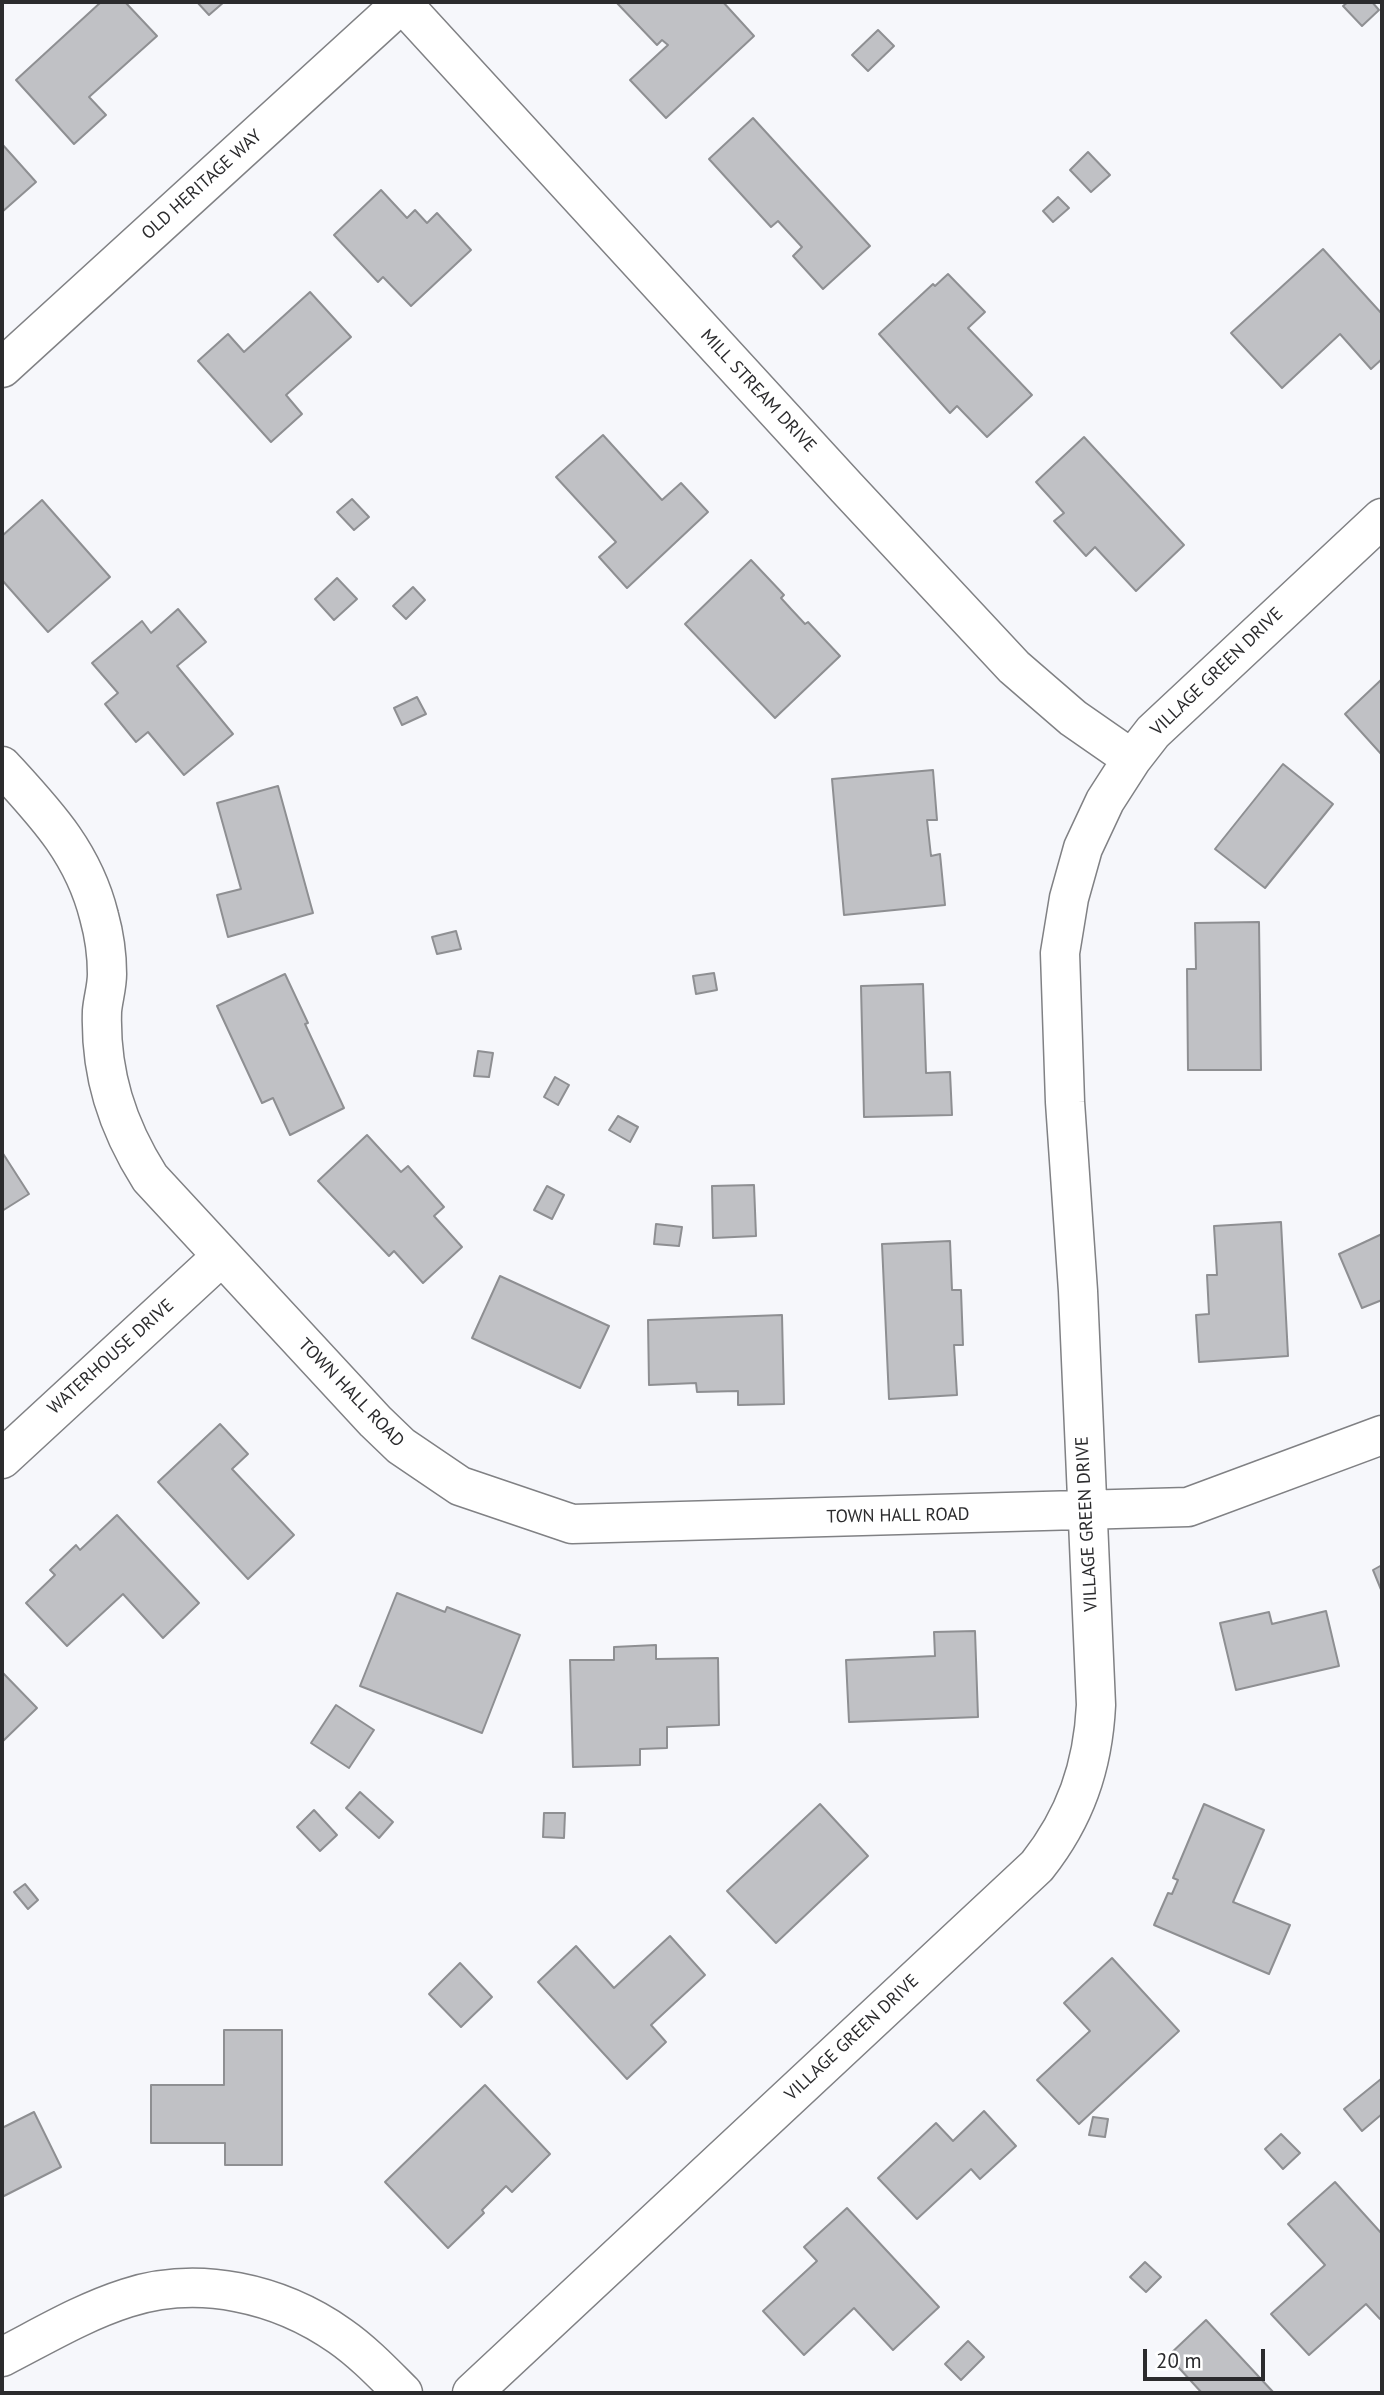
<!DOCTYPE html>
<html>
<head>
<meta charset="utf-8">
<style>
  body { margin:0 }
  #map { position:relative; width:1384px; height:2395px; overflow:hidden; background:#f6f7fb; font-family:"PT Sans",sans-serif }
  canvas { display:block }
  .frame { position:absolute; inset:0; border:4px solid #2b2b2d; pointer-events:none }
  .scale { position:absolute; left:1143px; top:2349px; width:122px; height:32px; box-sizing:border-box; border:4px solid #2b2b2d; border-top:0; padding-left:9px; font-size:21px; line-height:24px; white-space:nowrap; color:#2b2b2d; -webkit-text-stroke:5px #fff; paint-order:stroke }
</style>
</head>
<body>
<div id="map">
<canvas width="1384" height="2395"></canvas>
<div class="frame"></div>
<div class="scale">20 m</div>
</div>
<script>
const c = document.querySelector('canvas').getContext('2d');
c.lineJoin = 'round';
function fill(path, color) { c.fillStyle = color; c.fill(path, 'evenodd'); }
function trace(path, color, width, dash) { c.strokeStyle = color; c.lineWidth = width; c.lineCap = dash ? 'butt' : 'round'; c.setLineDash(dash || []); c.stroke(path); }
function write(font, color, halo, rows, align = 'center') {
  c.font = font + ' "PT Sans",sans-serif'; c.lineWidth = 6; c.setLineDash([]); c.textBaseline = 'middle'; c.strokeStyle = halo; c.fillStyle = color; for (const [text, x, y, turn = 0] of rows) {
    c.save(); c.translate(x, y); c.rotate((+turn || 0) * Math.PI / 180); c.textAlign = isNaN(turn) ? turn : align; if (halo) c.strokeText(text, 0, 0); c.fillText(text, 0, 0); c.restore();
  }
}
const building = new Path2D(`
  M101 2H125L157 36 89 97 106 115 74 144 16 80Z
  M197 2H224L209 15Z
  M616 2H723L754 36 666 118 630 80 668 45 662 40 657 45Z
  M1348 2H1372L1379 10 1362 26 1343 6Z
  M878 30 894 46 868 71 852 55Z
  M753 118 870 246 823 289 793 256 802 247 778 221 771 227 709 159Z
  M2 144 36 182 2 212Z
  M1088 152 1110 175 1091 192 1070 170Z
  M381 190 407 218 415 210 427 223 437 213 471 250 411 306 383 277 378 282 334 235Z
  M1058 197 1069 208 1053 222 1043 211Z
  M1323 249 1382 314V359L1371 369 1340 334 1282 388 1231 333Z
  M948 274 985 312 968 328 1032 395 987 437 957 406 950 413 879 334 933 284 935 286Z
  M310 292 351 337 286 395 302 414 271 442 198 361 228 334 244 352Z
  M603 435 662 500 681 483 708 512 627 588 599 557 616 542 556 477Z
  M1084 437 1184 545 1136 591 1095 547 1086 556 1054 521 1064 513 1036 482Z
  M352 499 369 517 354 530 337 512Z
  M42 500 110 577 48 632 2 580V536Z
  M751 560 784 595 781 598 791 609 805 624 808 622 840 656 775 718 685 624Z
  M337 578 357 599 334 620 315 599Z
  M413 587 425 600 406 619 393 606Z
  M178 609 206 642 177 666 233 734 184 775 148 732 136 742 105 704 118 693 92 663 142 621 151 633Z
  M1382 679V755L1345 714Z
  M417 697 426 714 402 725 394 708Z
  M1283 764 1333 804 1265 888 1215 849Z
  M933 770 937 820H927L931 856 940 854 945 905 844 915 832 779Z
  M278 786 313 913 228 937 217 895 241 889 217 803Z
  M1259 922 1261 1070H1188L1187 969H1196L1195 923Z
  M456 931 461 949 437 954 432 937Z
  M714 973 717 990 696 994 693 976Z
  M285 974 308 1023 305 1024 344 1108 290 1135 273 1098 262 1103 217 1006Z
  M923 984 926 1073 950 1072 952 1115 864 1117 861 986Z
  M478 1051 493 1053 489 1077 474 1076Z
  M555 1077 569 1085 558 1105 544 1097Z
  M618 1116 638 1127 630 1142 609 1130Z
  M367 1135 401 1172 408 1166 444 1207 434 1216 462 1247 423 1283 394 1251 389 1256 318 1181Z
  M2 1152 29 1194 2 1211Z
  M754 1185 756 1236 713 1238 712 1186Z
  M547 1186 564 1195 552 1219 534 1210Z
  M1281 1222 1288 1356 1199 1362 1196 1315 1209 1314 1207 1275H1217L1214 1226Z
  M656 1224 682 1227 679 1246 654 1244Z
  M1382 1234V1300L1362 1308 1339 1254Z
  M950 1241 952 1290H961L963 1345H954L957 1395 889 1399 882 1244Z
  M500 1276 609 1326 580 1388 472 1338Z
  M782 1315 784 1404 738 1405V1391L697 1392 696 1383 649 1385 648 1320Z
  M220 1424 248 1454 232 1469 294 1535 248 1579 158 1482Z
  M117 1515 199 1603 163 1638 123 1594 67 1646 26 1603 55 1575 50 1570 76 1545 80 1550Z
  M1382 1565V1592L1373 1570Z
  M397 1593 445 1612 447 1607 520 1635 482 1733 360 1686Z
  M1326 1611 1339 1666 1236 1690 1220 1623 1269 1612 1272 1624Z
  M975 1631 978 1717 849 1722 846 1660 935 1656 934 1632Z
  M656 1645V1659L718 1658 719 1725 667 1727V1748L640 1749V1765L573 1767 570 1660H614V1647Z
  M2 1672 37 1708 2 1742Z
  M336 1705 374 1730 349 1768 311 1743Z
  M360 1792 393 1822 379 1838 346 1808Z
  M820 1804 868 1856 776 1943 727 1891Z
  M1204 1804 1264 1830 1233 1902 1290 1925 1269 1974 1154 1925 1168 1893 1172 1894 1178 1880 1173 1878Z
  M314 1810 337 1835 320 1851 297 1827Z
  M544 1813H565L564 1838 543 1837Z
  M25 1884 38 1900 28 1909 14 1892Z
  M670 1936 705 1975 651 2025 666 2042 627 2079 538 1982 576 1946 614 1988Z
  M1112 1958 1179 2031 1079 2124 1037 2080 1090 2031 1064 2003Z
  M460 1963 492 1997 461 2027 429 1994Z
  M224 2030H282V2165H225V2143H151V2085H224Z
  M1381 2079 1382 2114 1362 2131 1344 2109Z
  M485 2085 550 2154 512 2192 506 2186 482 2210 484 2213 448 2248 385 2182Z
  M984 2111 1016 2146 980 2179 971 2169 917 2219 878 2178 936 2123 953 2141Z
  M34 2112 61 2167 2 2197V2128Z
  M1093 2117 1108 2119 1105 2137 1089 2135Z
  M1281 2134 1300 2153 1283 2169 1265 2149Z
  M1335 2182 1382 2234V2316L1380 2319 1366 2304 1309 2355 1271 2314 1325 2265 1288 2224Z
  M847 2208 939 2307 893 2350 854 2308 804 2355 763 2311 817 2261 804 2247Z
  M1145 2262 1161 2277 1146 2292 1130 2277Z
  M1206 2320 1274 2393H1202L1168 2356Z
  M968 2341 984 2357 961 2380 945 2364Z`);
fill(building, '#c0c1c5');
trace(building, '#8e8f92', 2);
const minor = new Path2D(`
  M402 3 847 488 1014 667 1073 718 1132 759
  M2 368 403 2
  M2 766C45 813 83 852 99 916 104 934 107 956 107 974 107 987 103 999 102 1011 100 1073 117 1126 150 1178L375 1421 401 1446 460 1486 572 1524 1188 1507 1382 1435
  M2 1459 222 1256
  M2 2357C43 2336 83 2312 127 2298 199 2275 279 2293 340 2336 363 2352 383 2373 403 2393
  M472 2393 1037 1866C1075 1818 1093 1767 1096 1705L1078 1291 1065 1102 1060 953 1069 898 1083 848 1105 801 1132 759 1153 732 1382 518`);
trace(minor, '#808184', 41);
trace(minor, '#fff', 38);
write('18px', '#2b2b2d', '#fff', [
  ["OLD HERITAGE WAY",202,185,-42],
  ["MILL STREAM DRIVE",758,391,47],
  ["VILLAGE GREEN DRIVE",1217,672,-44],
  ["WATERHOUSE DRIVE",111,1357,-42],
  ["TOWN HALL ROAD",351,1393,46],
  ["TOWN HALL ROAD",898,1516,-1],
  ["VILLAGE GREEN DRIVE",1087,1524,-93],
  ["VILLAGE GREEN DRIVE",852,2038,-43]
]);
</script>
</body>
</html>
